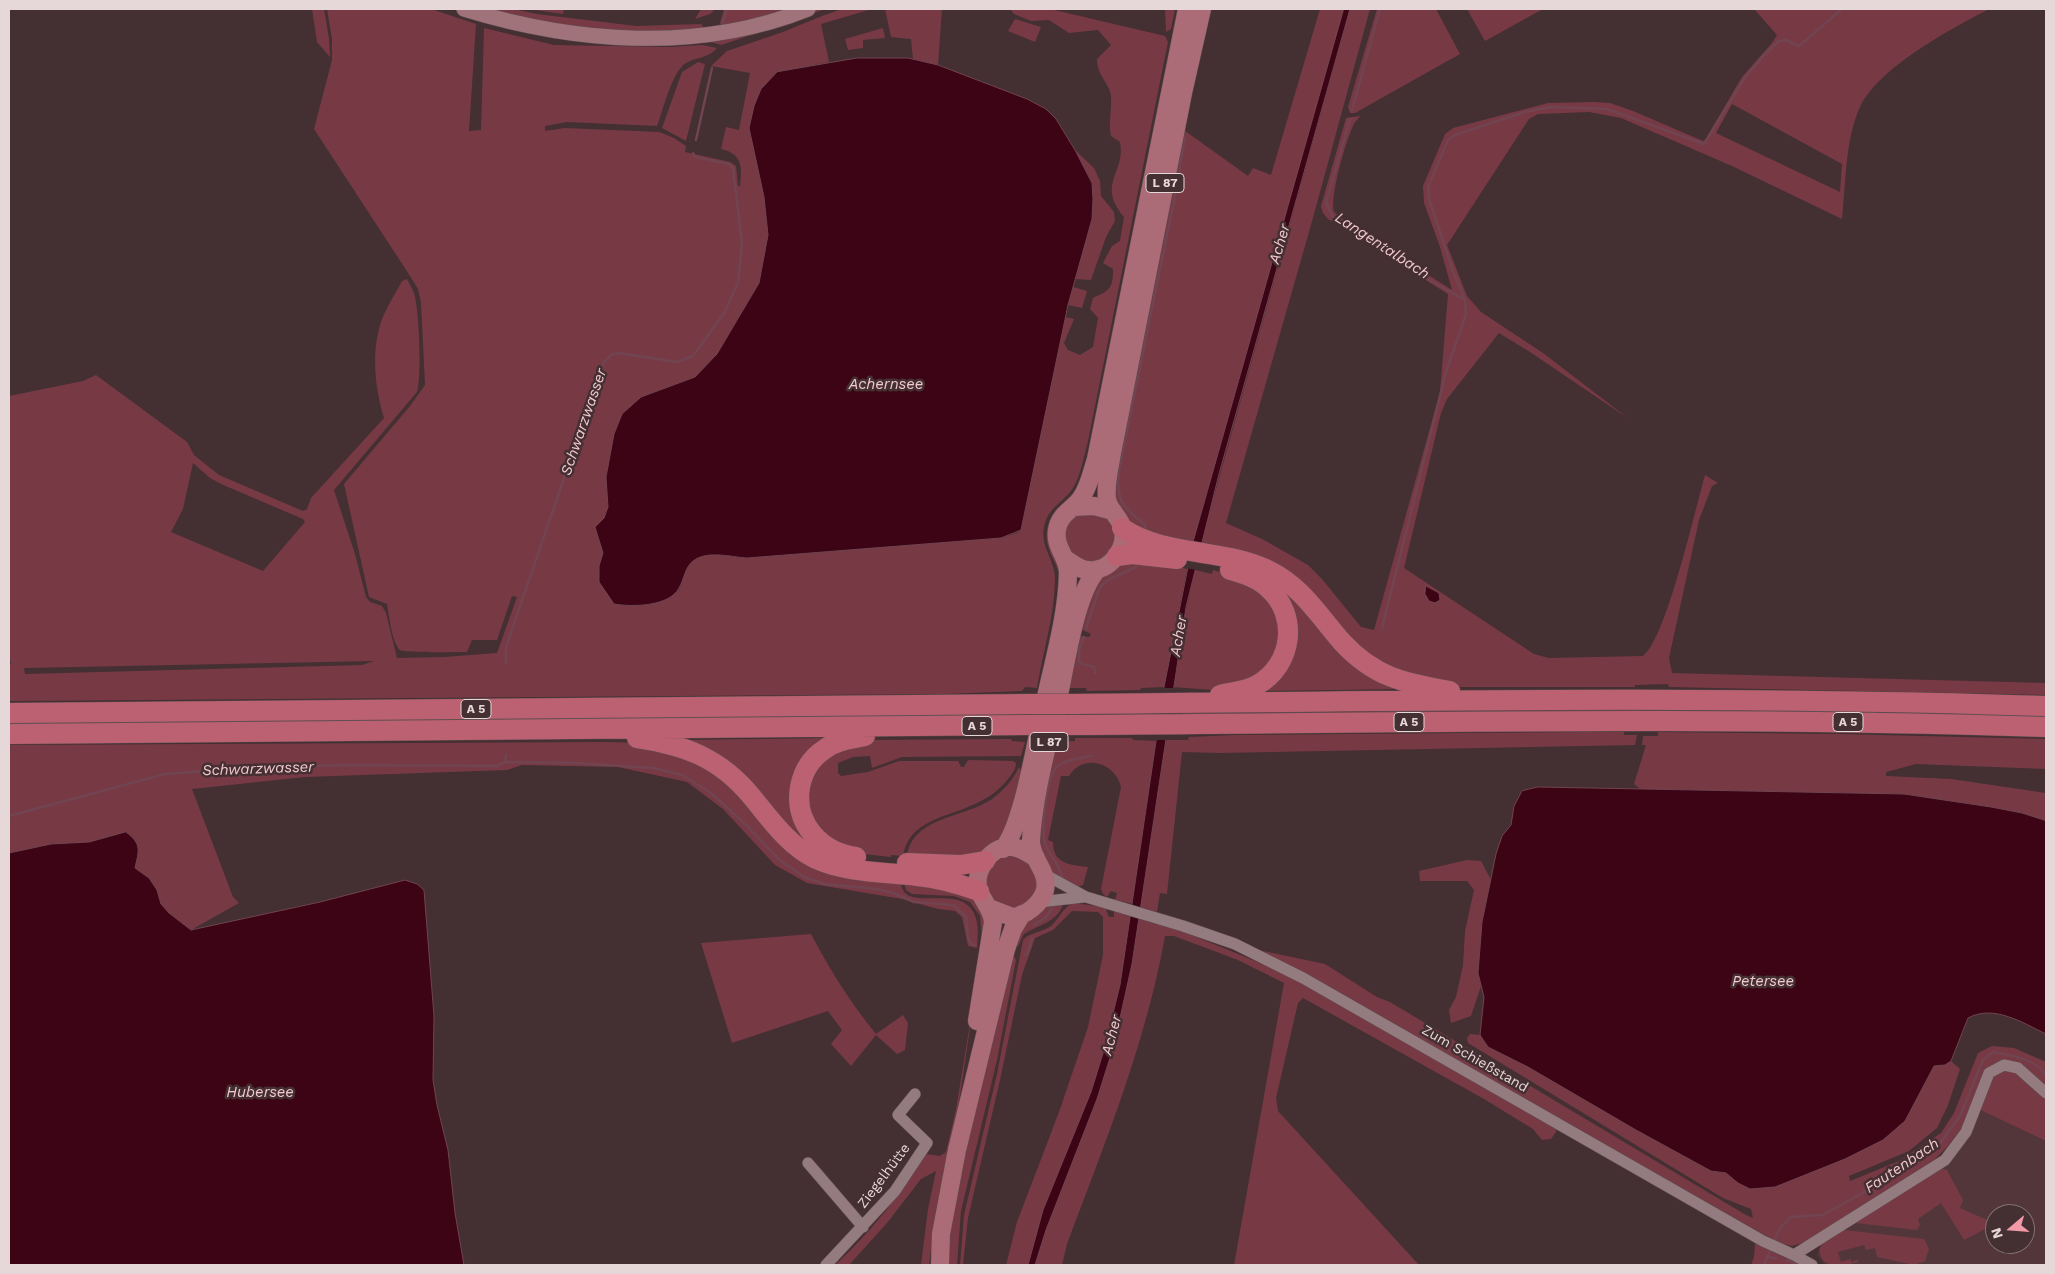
<!DOCTYPE html>
<html>
<head>
<meta charset="utf-8">
<style>
  body { margin:0 }
  #map { position:relative; width:2055px; height:1274px; overflow:hidden; background:#442f32; font-family:"Work Sans",sans-serif }
  canvas { display:block }
  .frame { position:absolute; inset:0; border:10px solid #e6d8d9; pointer-events:none }
  .north { position:absolute; left:1985px; top:1204px; width:50px; height:50px; box-sizing:border-box; background:#442f32; border:1px solid #857375; border-radius:50%; rotate:252deg; font-size:14px; font-weight:700; line-height:20px; text-align:center; color:#e6d8d9 }
  .north::after { content:''; display:block; margin:auto; width:18px; height:22px; background:#f39aa9; clip-path:polygon(50% 0,100% 100%,50% 72%,0 100%) }
</style>
</head>
<body>
<div id="map">
<canvas width="2055" height="1274"></canvas>
<div class="frame"></div>
<div class="north">N</div>
</div>
<script>
const c = document.querySelector('canvas').getContext('2d');
c.lineJoin = 'round';
function fill(path, color) { c.fillStyle = color; c.fill(path, 'evenodd'); }
function trace(path, color, width, dash) { c.strokeStyle = color; c.lineWidth = width; c.lineCap = dash ? 'butt' : 'round'; c.setLineDash(dash || []); c.stroke(path); }
function write(font, color, halo, rows, align = 'center') {
  c.font = font + ' "Work Sans",sans-serif'; c.lineWidth = 5; c.setLineDash([]); c.textBaseline = 'middle'; c.strokeStyle = halo; c.fillStyle = color; for (const [text, x, y, turn = 0] of rows) {
    c.save(); c.translate(x, y); c.rotate((+turn || 0) * Math.PI / 180); c.textAlign = isNaN(turn) ? turn : align; if (halo) c.strokeText(text, 0, 0); c.fillText(text, 0, 0); c.restore();
  }
}
fill(new Path2D(`
  M1982 1110 2046 1141V1265L1824 1264 1817 1255 1821 1244 1952 1157ZM1995 1214H2025V1244H1995Z`), '#52363a');
fill(new Path2D(`
  M312 9H324L329 39 330 57 317 42Z
  M327 9H431L476 24 469 131 481 130 484 28 554 45 670 47 702 45 717 48C709 58 697 57 686 63 672 71 663 111 657 126L567 122 545 126V131L565 128 659 132 674 138 686 146 685 152 730 162 736 166 738 186H740C742 167 743 154 721 149L726 127 739 130 750 73 711 66 727 51 783 32 822 16 842 9H872L821 24 829 62 778 72 761 89 754 106 768 235 759 283 717 354 695 377 641 397 614 434 606 477 608 507 604 518 595 527 603 553 599 566 614 604C643 609 652 602 679 590 682 581 685 567 692 561 706 550 732 557 747 558L1001 538 1017 533 1021 530 1065 317 1074 319 1064 343 1068 350 1080 355 1093 347 1098 318 1090 309 1093 298C1110 290 1113 289 1113 269L1103 263 1112 246 1120 241 1124 217C1096 183 1126 174 1120 142L1111 136C1108 122 1112 109 1111 96 1109 82 1097 76 1097 59L1111 45 1098 30 1069 33 1049 20 1031 21 1014 14 1010 9H1050L1165 36 1168 42 1088 441C1084 456 1081 475 1073 488 1063 503 1048 507 1044 527 1040 547 1055 560 1055 578 1055 615 1043 651 1037 688L1025 687 1022 691 944 694 9 701V664H11L9 655V396L83 381 96 375 187 442 194 455 219 475 303 511 307 509 311 498 384 418C375 388 371 352 381 322 386 308 395 294 402 281L407 279C410 285 414 291 415 297 419 315 422 376 417 392L334 490 355 554 366 597 370 602 382 606 386 613 397 658 444 657 497 653 517 597 512 596 497 640H472L467 652C457 652 404 653 400 650 392 643 389 615 387 604L369 597 344 484 410 406 425 385 421 303 418 289 412 279 314 129 332 60V39ZM193 463 210 478 221 484 303 519 305 522 263 571 171 532 183 509ZM374 661 362 665 25 674 24 668Z
  M481 9H513L537 14 636 26 701 24 703 26 699 33 584 30Z
  M528 9H564L563 14Z
  M701 9H715L710 14 695 19Z
  M724 9H797L723 27 720 23Z
  M818 9H824L808 16 721 45 704 40 791 19Z
  M885 9H942L938 65 913 59 911 39 891 37Z
  M1165 9H1175L1171 29 1166 32Z
  M1320 9H1344L1193 542C1150 537 1128 536 1113 491L1181 128 1248 176 1253 168 1271 175Z
  M1350 9H1370L1311 225 1226 523 1262 539 1308 565 1322 579 1361 627 1374 630 1440 392 1448 294 1328 219 1323 213 1321 206 1346 118 1360 116C1358 119 1354 123 1353 126 1346 140 1329 198 1334 212L1359 231 1452 290 1440 247 1424 203 1423 186 1445 134 1453 128 1548 103 1594 102 1610 103 1633 111 1703 141 1705 140 1742 77 1772 43 1777 35 1754 9H1989C1951 29 1879 67 1860 107 1845 140 1846 183 1842 219L1732 166 1621 118 1589 112 1538 114 1529 119 1447 245 1467 296 1481 312 1543 353 1629 419 1530 352 1499 333 1447 399 1441 413 1404 568 1534 654 1549 658 1643 656C1666 639 1695 510 1705 475L1718 483 1712 486 1699 520 1669 658 1672 673 2046 683V695L1669 687 1668 684 1635 685V687H1451L1390 673 1322 612 1201 543ZM1732 104 1842 164 1840 192 1716 133Z
  M1377 9H1436L1460 54 1355 113H1350L1348 107Z
  M1467 9H1543L1485 41Z
  M1015 19 1041 27 1035 42 1008 31Z
  M883 28 885 38 863 40V48L848 50 845 39Z
  M698 62 705 64 686 141 662 128 682 72Z
  M1075 150 1094 168 1100 181 1101 196 1114 212 1115 221 1106 237 1091 280 1075 279 1092 219V183Z
  M1073 287 1087 291 1082 308 1068 305Z
  M1078 492 1062 507 1059 563 1061 587 1048 651C1053 627 1059 603 1059 578 1059 567 1052 559 1049 549 1043 533 1049 514 1063 503 1067 499 1072 494 1078 492Z
  M1102 512 1115 528V544L1106 557 1084 565 1069 552 1063 531 1073 515Z
  M1120 563 1171 565 1187 569 1164 687 1141 688 1140 690 1087 691 1086 688H1066L1079 636 1089 637 1091 634 1081 629 1095 583Z
  M1195 570 1212 574 1213 570 1250 581 1285 624 1269 671 1213 690 1172 687 1179 641Z
  M1263 572 1401 689 1260 691 1269 681 1288 608Z
  M1641 709 1640 712 1182 715V712Z
  M1029 714 1028 717 361 721V720Z
  M9 722H128V723L9 725Z
  M1585 732H1624V735H1637L1635 745 1221 753 1182 752 1167 894 1160 893 1157 912 1140 907 1165 740H1188L1189 737 1236 735Z
  M1658 732 1837 734 2046 739V769L1916 764 1886 772V776L1951 779 2046 793V819L2044 820 2022 813 1991 807 1904 794 1640 789 1634 784 1646 745H1642L1643 736H1658Z
  M829 738 799 776 821 855 685 740Z
  M1075 738H1132L1133 740 1157 741 1133 904 1115 900 1117 893 1111 891 1107 897 1103 894 1101 889 1121 787C1115 762 1083 753 1069 776H1061L1048 840 1053 842C1053 864 1070 865 1088 867L1083 885 1076 887C1072 885 1066 884 1061 881 1048 874 1040 853 1038 839L1054 742 1075 741Z
  M1011 739 1012 741 1025 742 1021 756 902 757 872 768 870 756 853 757 838 763V773L841 776 868 772 899 761H958L961 767H964L968 760 1013 761 1016 763C1016 769 1012 774 1008 779 998 792 985 800 970 806 944 818 909 821 903 856L891 855V857L855 853 829 844 803 800 823 755 867 740Z
  M606 742 646 743 700 758 771 828 901 883C905 922 988 863 977 948L968 946 962 917 955 911 938 909 902 899 807 883 775 865 723 809 687 782 618 767 522 765 507 770 305 777 192 789 233 897 239 903 191 930 169 913 161 904 157 890 149 878 135 868 119 835 89 842 51 844 9 853V745Z
  M1019 767 1023 774 1005 835 977 858 907 856C913 816 965 818 992 799 1003 791 1013 780 1019 767Z
  M1013 851 1030 862 1038 884 1034 897 1016 909C994 907 990 900 985 879L994 862Z
  M1467 860 1481 861 1491 880 1482 922 1478 973 1481 986 1471 1016 1451 1023 1449 1010 1456 997 1463 965 1465 931 1474 890 1467 881H1420L1419 871Z
  M904 883 971 896 985 915 982 939 980 916 970 902 954 896 912 894 906 890Z
  M1073 903 1105 907 1109 917H1114V911L1155 924 1172 927 1292 976 1249 948 1325 964 1377 997 1390 1002 1746 1215 1753 1218 1751 1209 1723 1198 1468 1043 1467 1038 1470 1034 1480 1035 1488 1047 1528 1067 1711 1171 1726 1173 1738 1183 1905 1121 1934 1066 1945 1065 1951 1061 1960 1069 1948 1105 1937 1128 1909 1151 1849 1176 1850 1181 1899 1161 1941 1133 1954 1113 1978 1053 1992 1046 2014 1048 2046 1062V1141L1972 1106 1967 1121 1947 1147 1935 1159 1864 1208 1810 1241 1792 1246 1779 1243 1559 1119 1556 1132 1551 1139 1542 1140 1533 1129 1484 1099 1303 998 1298 1003 1276 1098 1278 1111 1419 1265H1234L1284 983 1238 960 1174 936H1165C1146 1043 1105 1143 1067 1244L1062 1265H1006L1017 1222 1059 1112 1088 1027 1103 955V917L1098 912 1072 911 1053 930 1035 938 1022 975 1000 1080 968 1218 963 1265H960L964 1215 997 1074 1023 940C1030 932 1043 932 1051 926 1059 919 1063 907 1073 903Z
  M1063 904C1058 922 1038 925 1024 934L1018 946 1015 948 1021 927 1048 905Z
  M811 934C830 970 850 1002 876 1034L903 1015 908 1023 905 1050 897 1054 876 1035 851 1066 831 1044 842 1030 828 1011 732 1043 701 943Z
  M1013 954 1016 960 997 1060 961 1211 957 1265H947L955 1193Z
  M978 973 957 1116 936 1210 929 1265H921L928 1209 936 1171 921 1179 887 1223 849 1265H835C871 1232 900 1195 926 1154L940 1156 946 1152 956 1110Z
  M1941 1168 1947 1170 1963 1200 1960 1208 1987 1220 1989 1227 1964 1240 1941 1203 1918 1219 1920 1225 1917 1230 1855 1223Z
  M1844 1230 1924 1239 1929 1249 1925 1261 1914 1265 1877 1257 1875 1248 1866 1250 1864 1245 1838 1252 1841 1262 1851 1259V1262L1858 1260V1262C1846 1265 1823 1271 1820 1253 1819 1250 1819 1249 1821 1246 1825 1239 1837 1234 1844 1230Z
  M1755 1243 1798 1264 1751 1265 1754 1257Z`), '#773a45');
const water = new Path2D(`
  M1344 9H1350L1219 474 1186 607 1132 964 1114 1045 1097 1099 1046 1230 1035 1265H1028L1043 1210 1091 1092 1104 1050 1120 985 1164 687 1193 542Z
  M857 58H908L938 65 1027 99 1046 109 1056 119 1075 150 1092 183 1093 199 1092 219 1068 305 1021 530 1001 538 747 558C731 557 707 550 693 561 685 567 684 580 679 588 669 607 632 607 614 604L599 582V566L603 553 595 527 604 518 608 507 606 477 614 434 622 414 641 397 695 377 717 354 759 283 768 235 764 197 749 128 754 106 761 89 777 72Z
  M1426 586 1439 593 1440 600 1435 603 1429 601 1425 594Z
  M1538 787 1904 794 1991 807 2022 813 2044 820 2046 821V1034C2023 1023 1994 1004 1968 1018L1951 1061 1945 1065 1934 1066 1905 1121 1883 1140 1845 1159 1775 1187 1750 1189 1738 1183 1726 1173 1711 1171 1636 1130 1528 1067 1488 1047 1480 1035 1484 997 1478 973 1482 922 1496 854 1502 836 1511 825 1514 806 1522 791Z
  M126 832C142 844 139 850 135 868L149 878 157 890 161 904 169 913 191 930 320 902 405 880 417 884 424 890 434 1016 433 1080 437 1105 448 1150 455 1213 464 1265H9V853L51 844 89 842Z`);
fill(water, '#3d0415');
trace(water, '#704450', 1);
fill(new Path2D(`
  M1190 541 1203 544 1197 570 1185 568Z
  M1161 688H1175L1167 740H1155Z`), '#442f32');
trace(new Path2D(`
  M722 24 727 9
  M1352 110 1380 9
  M1350 119 1326 202 1332 216 1429 280 1465 300
  M696 140 712 68
  M1145 528V525C1138 519 1130 513 1125 506 1112 490 1121 463 1124 445L1173 206 1185 138
  M1086 628 1100 587 1108 580 1136 567 1138 563
  M1382 628 1446 372 1466 314 1465 300 1453 271 1429 199 1428 187 1448 140 1455 135 1525 112 1550 107 1607 109 1704 144 1744 79 1764 55 1779 41 1786 40 1799 46 1842 9
  M1084 637 1079 650V661L1082 664 1094 667 1095 673
  M506 663V647L604 362 611 355 618 353 677 362 693 356 724 313 738 283 742 243 733 168 729 164 695 157 693 153
  M505 762 572 763 653 768 682 775 711 793 744 823 781 861 804 877 824 884 877 889 896 894 914 902 953 905 966 917 968 937 971 944 975 945
  M9 816 165 774 243 768 346 765 497 766 505 762 506 755
  M1062 877C1060 865 1051 857 1046 846 1040 831 1046 782 1055 769 1061 760 1081 758 1091 756
  M1034 925 1045 918 1052 909
  M1024 955 1028 953 1032 938
  M1774 1242 1780 1228 1791 1217 1823 1215 1897 1174 1941 1142 1960 1116 1983 1060 1993 1052C2013 1056 2033 1058 2046 1075
  M1768 1257 1776 1258
  M1787 1260 1800 1265
  M1764 1265 1772 1247`), '#704450', 2.5);
const street = new Path2D(`
  M1044 874 1086 897 1183 926 1235 944 1303 978 1763 1241 1794 1255 1945 1160 1966 1132 1989 1073 2004 1065 2018 1068 2046 1093
  M1039 902 1084 897
  M808 1163 863 1227
  M1794 1255 1812 1265
  M826 1265 895 1191 927 1143 898 1115 915 1094`);
const secondary = new Path2D(`
  M464 9C575 43 698 53 808 9`);
const primary = new Path2D(`
  M1073 507 1094 506 1113 511
  M1064 558C1071 562 1079 570 1088 570 1109 573 1127 549 1123 529 1120 517 1109 511 1107 499 1105 484 1110 467 1112 453L1183 93 1202 9
  M1003 849C1023 824 1035 745 1043 711 1052 666 1067 619 1068 573 1068 557 1054 547 1057 530 1059 514 1073 510 1081 498 1089 487 1092 471 1096 459L1187 9
  M989 908 1012 917C1026 916 1041 904 1045 890 1049 870 1030 859 1031 840 1034 792 1048 745 1058 699 1066 666 1075 593 1098 569
  M977 1021 993 922C992 908 981 900 978 887 975 869 992 845 1011 847 1020 847 1029 854 1036 858
  M940 1265 941 1234 957 1150 1006 949 1013 929 1022 914`);
const highway = new Path2D(`
  M1122 528C1164 557 1226 548 1270 571 1302 587 1319 616 1342 642 1375 678 1405 683 1450 691
  M1117 556 1132 554 1177 559
  M1220 695C1232 692 1246 691 1257 685 1293 665 1299 615 1268 588 1258 578 1244 574 1230 570
  M1071 704C1396 701 1721 695 2046 706
  M9 713 1031 704
  M1066 725C1393 723 1720 716 2046 727
  M9 734 1026 725
  M637 738C685 745 720 758 752 797 771 820 788 845 816 859 847 873 884 872 917 876 939 878 959 884 979 891
  M856 857C821 852 794 824 800 787 803 771 811 758 825 749 837 740 851 739 865 736
  M907 863 960 865 985 861`);
trace(street, '#5f4d4f', 12);
trace(secondary, '#5f4d4f', 16);
trace(primary, '#5f4d4f', 19);
trace(highway, '#5f4d4f', 21);
trace(street, '#947b7f', 11);
trace(secondary, '#a0737b', 15);
trace(primary, '#ab6b77', 18);
trace(highway, '#bb6172', 20);
const highwayBridge = new Path2D(`
  M1031 704H1071
  M1026 725H1066`);
trace(highwayBridge, '#5f4d4f', 21, []);
trace(highwayBridge, '#bb6172', 20);
for (const [x, y, w] of [
  [1165,183,38],
  [476,709,30],
  [1409,722,30],
  [1848,722,30],
  [977,726,30],
  [1049,742,38]
]) { const box = new Path2D(); box.roundRect(x - w / 2, y - 9.5, w, 19, 4); c.fillStyle = '#442f32'; c.fill(box); trace(box, '#e6d8d9', 1); }
write('bold 12px', '#e6d8d9', null, [
  ["L 87",1165,183],
  ["A 5",476,709],
  ["A 5",1409,722],
  ["A 5",1848,722],
  ["A 5",977,726],
  ["L 87",1049,742]
]);
write('14px', '#e6d8d9', '#442f32', [
  ["Zum Schießstand",1475,1059,30],
  ["Ziegelhütte",884,1176,-53]
]);
write('italic 15px', '#f2c9cf', '#442f32', [
  ["Acher",1280,244,-74],
  ["Langentalbach",1382,246,33],
  ["Achernsee",886,385],
  ["Schwarzwasser",584,422,-71],
  ["Acher",1179,636,-80],
  ["Schwarzwasser",258,769,-2],
  ["Petersee",1763,982],
  ["Acher",1112,1035,-75],
  ["Hubersee",260,1093],
  ["Fautenbach",1902,1166,-34]
]);
</script>
</body>
</html>
